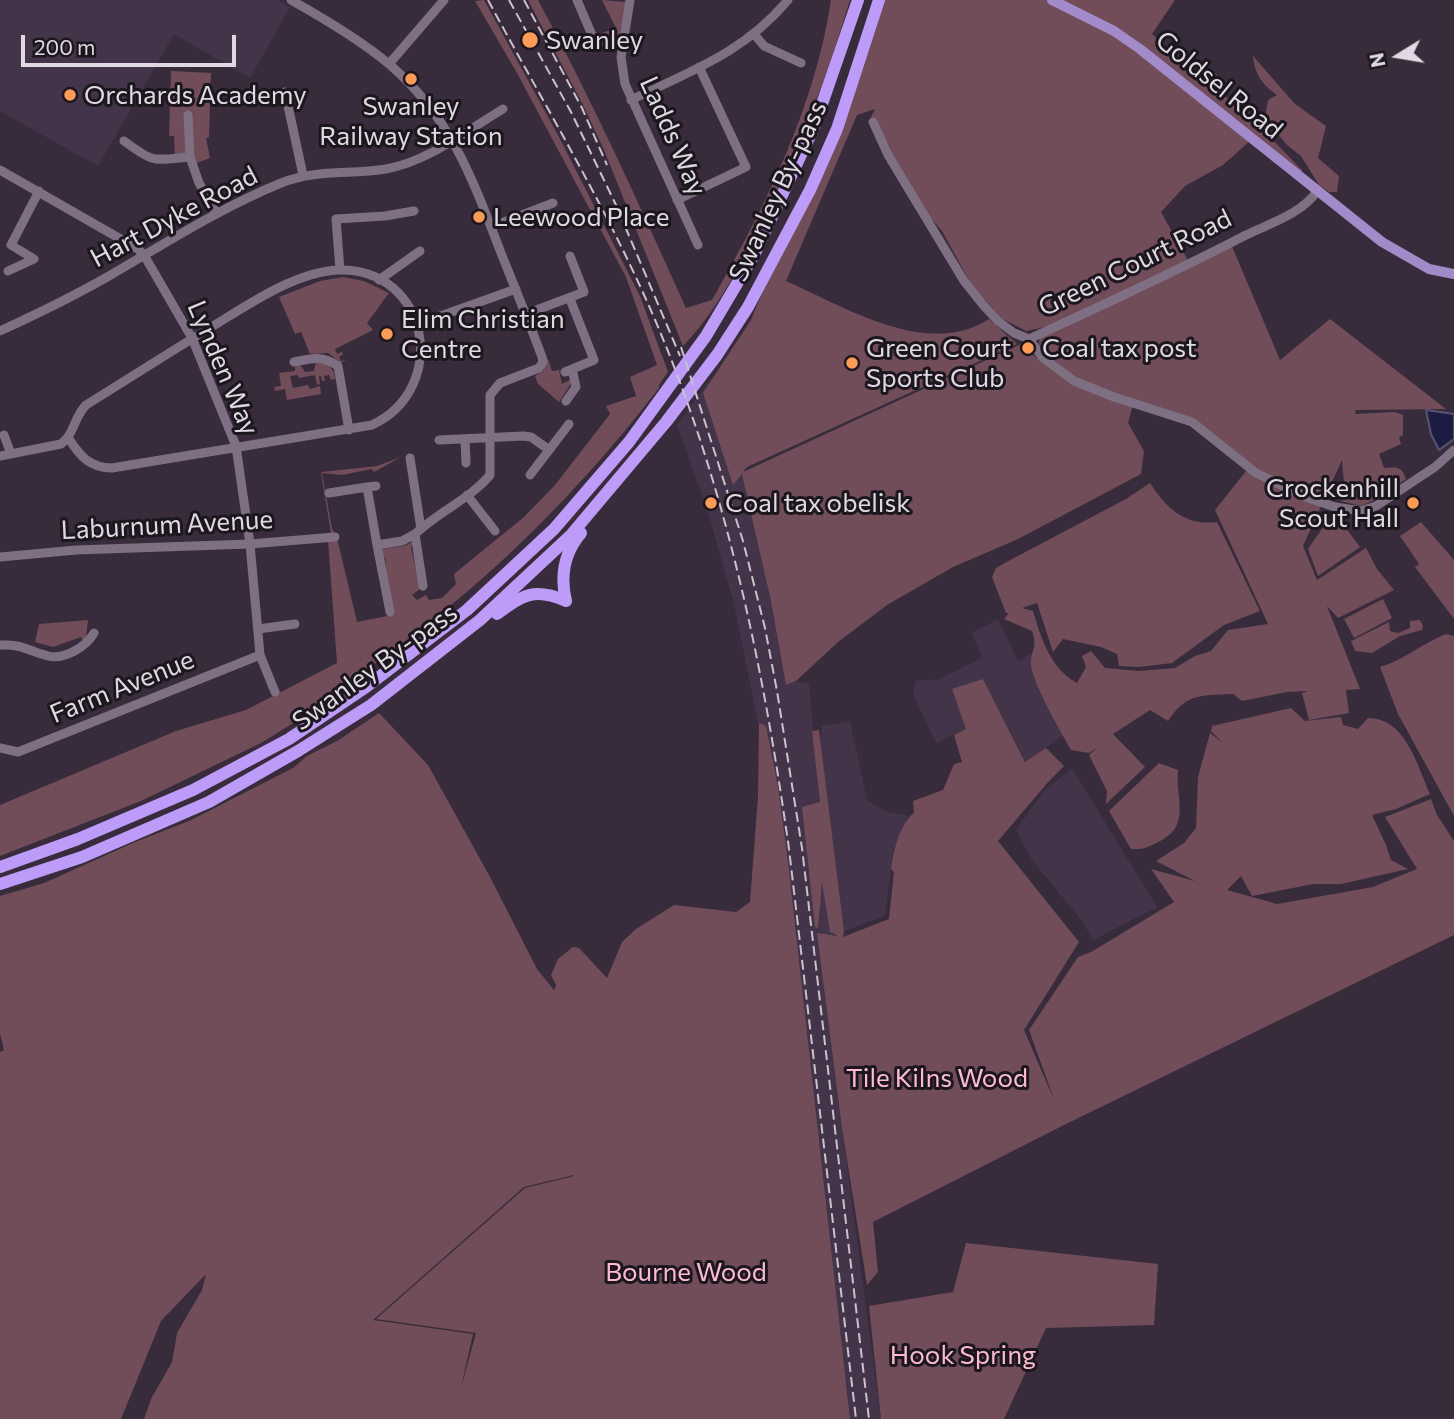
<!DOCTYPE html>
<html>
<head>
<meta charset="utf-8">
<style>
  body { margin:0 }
  #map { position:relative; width:1454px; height:1419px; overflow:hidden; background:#382c3c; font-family:Commissioner,sans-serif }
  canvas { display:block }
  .north { position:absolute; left:1363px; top:21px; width:70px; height:70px; -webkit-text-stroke:5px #1c171e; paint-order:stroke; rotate:259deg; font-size:19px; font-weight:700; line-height:28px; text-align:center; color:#e0d8e2 }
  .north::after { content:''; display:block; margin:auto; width:24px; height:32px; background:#e0d8e2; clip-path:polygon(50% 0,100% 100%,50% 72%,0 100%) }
  .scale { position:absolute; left:21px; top:35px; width:215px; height:32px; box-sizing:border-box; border:4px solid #e0d8e2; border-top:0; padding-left:9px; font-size:21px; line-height:24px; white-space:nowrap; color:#e0d8e2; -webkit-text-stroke:5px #1c171e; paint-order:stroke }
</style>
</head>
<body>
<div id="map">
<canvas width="1454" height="1419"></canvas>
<div class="north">N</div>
<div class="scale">200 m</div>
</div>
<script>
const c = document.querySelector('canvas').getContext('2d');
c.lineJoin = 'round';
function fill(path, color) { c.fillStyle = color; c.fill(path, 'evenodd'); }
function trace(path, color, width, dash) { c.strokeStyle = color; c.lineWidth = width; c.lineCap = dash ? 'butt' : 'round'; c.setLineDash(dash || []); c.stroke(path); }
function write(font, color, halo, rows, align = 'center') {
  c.font = font + ' Commissioner,sans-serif'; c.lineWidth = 6; c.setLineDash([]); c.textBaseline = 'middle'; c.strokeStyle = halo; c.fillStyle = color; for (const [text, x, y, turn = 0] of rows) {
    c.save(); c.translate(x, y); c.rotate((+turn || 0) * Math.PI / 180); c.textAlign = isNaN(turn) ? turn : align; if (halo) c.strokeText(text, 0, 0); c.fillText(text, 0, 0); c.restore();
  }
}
fill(new Path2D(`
  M0 0H278L290 7 250 78 174 34 98 166 0 111Z
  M713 376 742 473 792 682 809 683 833 945 842 1128 881 1419H849L848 1396 831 1292 758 723 734 604 707 509 677 425Z
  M998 619 1018 661 1039 649 1068 731 1026 763 983 679 966 729 936 743 913 694 916 681 940 679 982 658 972 633Z
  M850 721 867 800 884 811 908 816 893 851 885 916 844 931 820 741 822 726Z
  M1072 768 1157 907 1093 940 1082 921 1032 860 1016 830 1043 792Z`), '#443449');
fill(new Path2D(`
  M484 0 559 137 640 296 668 372 659 385V388C566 509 455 615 325 697L327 702 261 743 141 801 0 856V805L176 731 246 710 337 663 328 540 332 539 321 472 377 466 401 457 374 472 372 469 342 475 322 473 332 529 337 538 357 622 393 615 384 569 386 565 385 558 381 556 382 549 404 546 414 541 411 548 420 585V589L412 595 417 600 426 595 429 600 442 598 456 584 454 574 524 517 555 485 610 414 606 406 636 396 630 377 657 365 626 277 517 73 475 1Z
  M528 0H538C592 100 639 204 686 308L712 300C765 207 815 107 831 0H850C827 78 798 151 761 224 739 267 717 311 683 346L604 150 584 107Z
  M602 0 626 2 621 32 617 38 596 35 616 28Z
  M880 0H1175L1152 34 1199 79 1210 71 1216 73 1219 91 1240 109 1252 115 1262 129 1302 170V172L1251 140 1223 165 1185 186 1161 212 1190 264 1060 324 1026 331 1001 318 971 284 942 231 916 201 888 154 871 117 875 109 857 115 786 281C845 307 927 359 989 319L1017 344 747 467 743 472 1021 344 1040 361 1133 405 1128 423 1144 451 1141 474 1018 539 953 567 887 605 838 642 796 681 786 685 771 601 742 474 733 485 703 393 751 320 778 254 811 190Z
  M1253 56 1295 104 1326 126 1318 158 1339 176 1337 192H1329L1319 185 1301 156 1287 145 1265 119 1268 100 1277 95C1262 84 1255 75 1253 56Z
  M171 71 211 73 209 137 206 138 210 158 194 164 175 156 174 136H169Z
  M1231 244 1280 360 1330 319 1446 409 1356 410 1355 414 1395 412 1403 415V435L1399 437 1401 444 1379 454 1384 468C1397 467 1402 466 1406 479L1379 498 1361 506 1341 501 1345 495 1342 460 1303 546 1317 580 1366 548 1377 569 1394 590 1338 618 1327 606 1360 689 1346 690 1349 713 1309 720 1302 693 1308 691 1287 692 1242 701 1233 694C1202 696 1187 692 1168 721L1150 710 1113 734 1145 767 1106 804 1107 791 1089 755 1098 747 1089 753 1071 750C1062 734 1030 679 1031 663 1031 649 1038 648 1032 631L1004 619 1009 613H1006L992 577 996 568 1014 558 1126 499 1150 483C1167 509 1185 526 1217 522L1260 611 1224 625 1172 663 1139 667 1119 666 1117 654 1101 647 1063 639 1053 652 1037 603 1022 608 1033 611C1042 640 1050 668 1077 683L1086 667 1082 656 1091 651 1105 668 1139 671 1175 668 1195 656 1211 651 1228 630 1268 624 1215 510 1250 466 1194 422 1085 385 1038 350 1040 335Z
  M343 277 364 281 389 293 367 323 373 330 335 349 337 354 342 352 343 354 339 357 341 361 346 360 341 363 328 353 310 354 301 332 295 334 279 297 320 281Z
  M546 359H548L552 371 559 370 562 384 570 380 572 382 559 402 538 384 535 376 544 370Z
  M316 362 328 364 334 372 335 379 331 380 329 375 324 376 325 381H322L321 376H319L320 384 317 385 315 375 299 378 298 375 290 376 293 388 308 385 310 389 320 386 321 394 287 400 285 389 275 391 274 387 281 386 279 373 295 371V365L300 364 305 372 314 371Z
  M1330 517 1342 519V523L1360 547 1318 576 1308 549Z
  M1421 522 1454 560V619L1415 567 1419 564 1400 536Z
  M1383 599 1392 618 1354 638 1344 619Z
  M88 620 86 638 83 641 81 637 53 647 35 642 39 624Z
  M1420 620 1423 626 1422 630 1400 636 1372 653 1355 651 1351 641 1389 622 1390 631 1398 633 1410 628V621Z
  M1446 634 1454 636V816L1398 714 1380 667C1404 660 1423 643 1446 634Z
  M983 679 1025 762 1046 748 1064 766 1049 781 998 841 1079 942 1024 1030 1055 1102 1029 1030 1078 957 1091 952 1174 902 1151 869 1195 881 1156 861 1184 843 1196 828 1198 777 1210 733 1223 743 1211 731 1212 726 1291 708 1305 721 1341 717 1343 725 1358 729 1368 718C1405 718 1417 764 1430 794L1396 809 1372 815 1386 845 1391 860 1408 869 1341 884H1313L1252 896 1241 876 1227 890 1277 904 1373 887 1417 869 1385 817 1431 799 1437 815 1454 841V935L1064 1125 873 1222 878 1272 867 1285 842 1128 817 933 838 936 830 932 822 882 818 928 815 927 802 807 820 802 812 731 819 730 844 931 843 937 889 919 894 872 891 869C893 852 900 823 914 813L913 801 943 790 954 764 962 762 954 735 966 729 952 689Z
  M379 713 428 765 489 875 537 969 554 990 556 985 551 975 558 959 573 947 579 948 607 978 622 942 636 929 674 905 736 912 750 902 758 797 759 723 766 726 778 787 788 862 850 1419H144L151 1399 172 1362 177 1333 202 1290 206 1274 161 1321 121 1419H0V1052L4 1050 0 1034V896L44 883 135 842 189 821 293 768 307 756 337 741ZM574 1175V1176L525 1188 376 1319 476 1333 461 1388 473 1334 373 1320 524 1187Z
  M1159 763 1178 770C1175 797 1191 824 1162 840 1151 846 1144 850 1131 849L1109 811Z
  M966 1243 1158 1264 1154 1325 1046 1328 1004 1419H881L869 1306 953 1292Z`), '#714c59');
const water = new Path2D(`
  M1426 410 1454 414V439L1439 450 1431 434Z`);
fill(water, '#1c1c43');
trace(water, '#575473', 2);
trace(new Path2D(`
  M291 0C325 19 359 39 389 64 451 117 473 180 501 253 515 288 529 322 542 357L543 362 539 368 500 383 490 395V475C470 499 438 512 415 534L423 586
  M577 0 592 35 600 41 623 44
  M630 0 621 57 625 84 698 245
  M755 35 764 46 801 63
  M389 64 444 0
  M285 92 303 175
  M631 100C691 71 745 52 788 0
  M188 115 190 157
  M873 122 888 155 964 281 984 306 998 321 1014 333 1029 339 1042 357 1074 381 1114 397 1192 422 1256 473 1308 498 1335 507 1361 511 1376 506 1435 467 1454 450
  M124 141C155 164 153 160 190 157L199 183 216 212
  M0 170 138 249 144 255 192 338 236 446 250 544 260 655 275 692
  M677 200 746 167 699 67
  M491 227 553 203
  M340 270 336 219 385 216 414 211
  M8 271 34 259 11 245 39 191
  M379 280 420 251
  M526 314 584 292 570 256
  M418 324 516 289
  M0 331C37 314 74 296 109 276 166 243 220 208 281 183 316 169 350 175 386 169 429 161 466 131 503 109
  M1029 339C1101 306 1173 273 1244 236 1268 224 1302 214 1317 191
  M294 362C312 358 322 355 338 366L349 430
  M565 372 594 360 570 299
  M566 401 576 387 572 369
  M4 435 11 454
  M465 439 466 463
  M439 440 523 436 531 437 548 449
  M0 456 61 444C74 435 74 417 86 405 128 379 170 352 213 326 248 305 295 272 338 270 429 267 451 388 372 425L112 468C90 468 80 456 69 439
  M410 458 421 529
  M530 475 569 424
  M376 486 367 487 377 545
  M329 493 367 487
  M467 495 495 531
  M0 557 76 550 250 544 335 537
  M390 612 377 545 402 541 415 534
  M258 629 295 624
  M0 645C23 644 28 651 48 656 64 660 86 647 94 633
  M0 748 18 752 260 655`), '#7e7082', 9);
trace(new Path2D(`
  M1052 0 1114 31 1140 49 1382 242 1429 269 1454 274`), '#a38ac9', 10);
trace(new Path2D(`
  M566 601C560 576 564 553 581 533
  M497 614C523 595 534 587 566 601
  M0 867 78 839 193 790 289 739 366 687 467 610 554 529 629 442 706 336 754 255 814 127 858 0
  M0 884 82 857 209 802 298 751 371 705 480 620 570 536 666 422 717 355 748 307 810 190 837 129 879 0`), '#bc9cf8', 12);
trace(new Path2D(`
  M488 0C539 95 595 188 640 286 722 464 762 656 789 849L856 1419
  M509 0 571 112 616 205 680 356
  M524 0 582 108 607 165
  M681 347 743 541 765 628 777 691 802 848 869 1419`), '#cbc2cd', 2, [10, 5]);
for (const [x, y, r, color] of [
  [530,40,9,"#fe9c57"],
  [411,79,7,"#fe9c57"],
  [70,95,7,"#fe9c57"],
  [479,217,7,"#fe9c57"],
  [387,334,7,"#fe9c57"],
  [1028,348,7,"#fe9c57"],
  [852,363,7,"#fe9c57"],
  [711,503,7,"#fe9c57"],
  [1413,503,7,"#fe9c57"]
]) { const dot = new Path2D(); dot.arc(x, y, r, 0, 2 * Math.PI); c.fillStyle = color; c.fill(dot); trace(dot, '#1c171e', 2.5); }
write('26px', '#e0d8e2', '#1c171e', [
  ["Swanley",546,40],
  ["Orchards Academy",84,95],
  ["Swanley",411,106,"center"],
  ["Railway Station",411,136,"center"],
  ["Leewood Place",493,217],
  ["Elim Christian",401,319],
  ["Centre",401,349],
  ["Green Court",866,348],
  ["Sports Club",866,378],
  ["Coal tax post",1042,348],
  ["Crockenhill",1399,488,"right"],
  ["Scout Hall",1399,518,"right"],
  ["Coal tax obelisk",725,503]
], 'left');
write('26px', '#e0d8e2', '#1c171e', [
  ["Goldsel Road",1219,85,39],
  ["Ladds Way",673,136,66],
  ["Swanley By-pass",778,191,-65],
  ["Hart Dyke Road",174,217,-28],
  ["Green Court Road",1135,263,-26],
  ["Lynden Way",223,368,67],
  ["Laburnum Avenue",167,525,-3],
  ["Swanley By-pass",375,667,-36],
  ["Farm Avenue",122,687,-22]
]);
write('26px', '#fdbad1', '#1c171e', [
  ["Tile Kilns Wood",937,1078],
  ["Bourne Wood",686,1272],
  ["Hook Spring",963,1355]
]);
</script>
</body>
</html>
